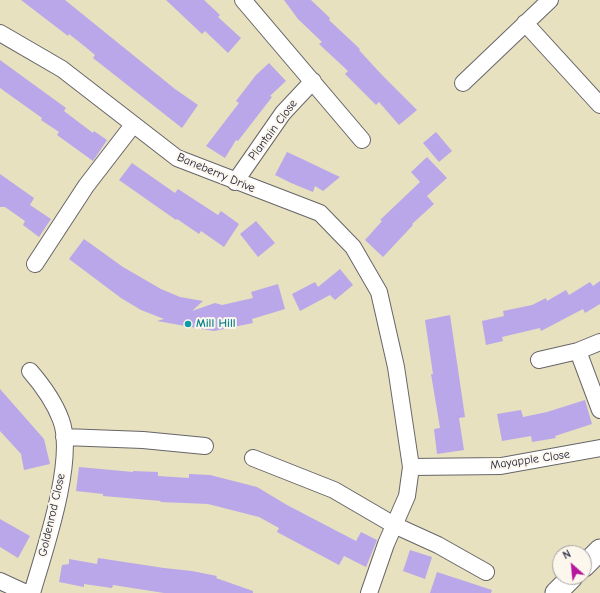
<!DOCTYPE html>
<html>
<head>
<meta charset="utf-8">
<style>
  body { margin:0 }
  #map { position:relative; width:600px; height:593px; overflow:hidden; background:#e7e1bf; font-family:"Comic Neue",sans-serif }
  canvas { display:block }
  .north { position:absolute; left:552px; top:545px; width:40px; height:40px; box-sizing:border-box; background:#fbf7ec; border:1px solid #a4a2a5; border-radius:50%; rotate:333deg; font-size:11px; font-weight:700; line-height:16px; text-align:center; color:#22223b }
  .north::after { content:''; display:block; margin:auto; width:14px; height:18px; background:#b5179e; clip-path:polygon(50% 0,100% 100%,50% 72%,0 100%) }
</style>
</head>
<body>
<div id="map">
<canvas width="600" height="593"></canvas>
<div class="north">N</div>
</div>
<script>
const c = document.querySelector('canvas').getContext('2d');
c.lineJoin = 'round';
function fill(path, color) { c.fillStyle = color; c.fill(path, 'evenodd'); }
function trace(path, color, width, dash) { c.strokeStyle = color; c.lineWidth = width; c.lineCap = dash ? 'butt' : 'round'; c.setLineDash(dash || []); c.stroke(path); }
function write(font, color, halo, rows, align = 'center') {
  c.font = font + ' "Comic Neue",sans-serif'; c.lineWidth = 4; c.setLineDash([]); c.textBaseline = 'middle'; c.strokeStyle = halo; c.fillStyle = color; for (const [text, x, y, turn = 0] of rows) {
    c.save(); c.translate(x, y); c.rotate((+turn || 0) * Math.PI / 180); c.textAlign = isNaN(turn) ? turn : align; if (halo) c.strokeText(text, 0, 0); c.fillText(text, 0, 0); c.restore();
  }
}
fill(new Path2D(`
  M21 0H65L175 89 198 105 182 128 93 58 95 55 83 45 69 34 68 36Z
  M166 0H204L220 15 218 17 241 38 228 53 205 31 202 34Z
  M284 0H311L330 18 329 20 360 49 359 50 382 75 417 110 399 125 379 102 376 105 345 74 348 71 319 44 322 42 298 19Z
  M0 60 66 108 64 111 93 133 94 131 107 140 93 161 57 135 59 132 41 120 42 118 0 88Z
  M269 63 286 81 270 96 272 97 238 141 236 140 225 158 206 146 239 103 236 101 256 75Z
  M436 132 452 151 439 162 423 143Z
  M287 152 300 158 340 177 323 191 315 186 313 192 291 183 275 175Z
  M427 157 447 178 427 196 434 204 412 224 413 225 383 257 365 240 382 221 380 220 420 182 411 172Z
  M132 163 175 193 178 189 218 215 221 211 239 224 224 247 201 231 199 234 177 219 176 220 119 180Z
  M0 174 34 198 30 205 51 219 39 237 23 225 25 221 5 207H0Z
  M256 221 275 243 258 257 240 234Z
  M84 239 123 267 161 289 180 297 203 301 192 311 215 303 222 305 253 298 251 292 278 284 285 309 252 319 253 323 214 331 157 321 164 319 141 310 121 298 69 259Z
  M340 269 353 285 335 300 330 295 300 311 292 294 315 282 318 287Z
  M600 281V304L585 313 583 309 541 331 540 328 502 337 503 341 486 345 482 321 504 316 503 311 532 305 546 298 547 301 566 290 569 295 590 282 593 286Z
  M450 315 465 417 459 418 464 450 437 454 434 429 440 428 431 374H433L425 320Z
  M0 389 44 439 50 464 24 470 21 454 0 431Z
  M585 400 592 424 555 436 556 438 532 442 531 436 502 441 497 414 521 410 523 417 547 412Z
  M79 467 133 472V471L158 472V476L189 478V474L210 475 257 487 287 505 356 541 361 532 377 540 366 567 344 556 339 565 277 532 279 528 259 517 208 504 160 502 161 501 103 496V494L76 491Z
  M0 519 30 536 18 558 0 547Z
  M410 550 432 557 425 579 403 571Z
  M98 558 164 568 192 571 217 576 216 578 253 591V593H164L113 585 112 588 84 584V587L59 582 62 565 69 564V559L97 564Z
  M437 572 492 590 491 593H430Z`), '#b9a7e9');
const minor = new Path2D(`
  M243 0 362 140
  M525 23 600 105
  M0 33 62 69 177 158 320 213 353 247 379 292 396 367 411 467 407 496 386 544 369 593
  M463 83 550 0
  M235 182 283 113 313 81
  M35 264 86 186 133 125
  M578 351 600 410
  M539 360 578 351 600 342
  M30 371C43 386 54 401 61 420 76 459 44 552 32 593
  M64 437 143 440 205 446
  M253 458 334 490 394 525 438 545 486 572
  M411 467 501 466 600 448
  M0 581 26 593`);
const tertiary = new Path2D(`
  M584 566 600 550
  M556 593 572 577`);
trace(minor, '#676569', 18);
trace(tertiary, '#676569', 23);
trace(minor, '#fff', 16);
trace(tertiary, '#fff', 21);
for (const [x, y, r, color] of [
  [188,324,4,"#0f9aa8"]
]) { const dot = new Path2D(); dot.arc(x, y, r, 0, 2 * Math.PI); c.fillStyle = color; c.fill(dot); trace(dot, '#fbf7ec', 1.5); }
write('12px', '#22223b', '#fbf7ec', [
  ["Plantain Close",273,130,-53],
  ["Baneberry Drive",216,173,23],
  ["Mayapple Close",530,460,-8],
  ["Goldenrod Close",52,515,-77]
]);
write('bold 12px', '#0d838f', '#fbf7ec', [
  ["Mill Hill",196,324]
], 'left');
</script>
</body>
</html>
